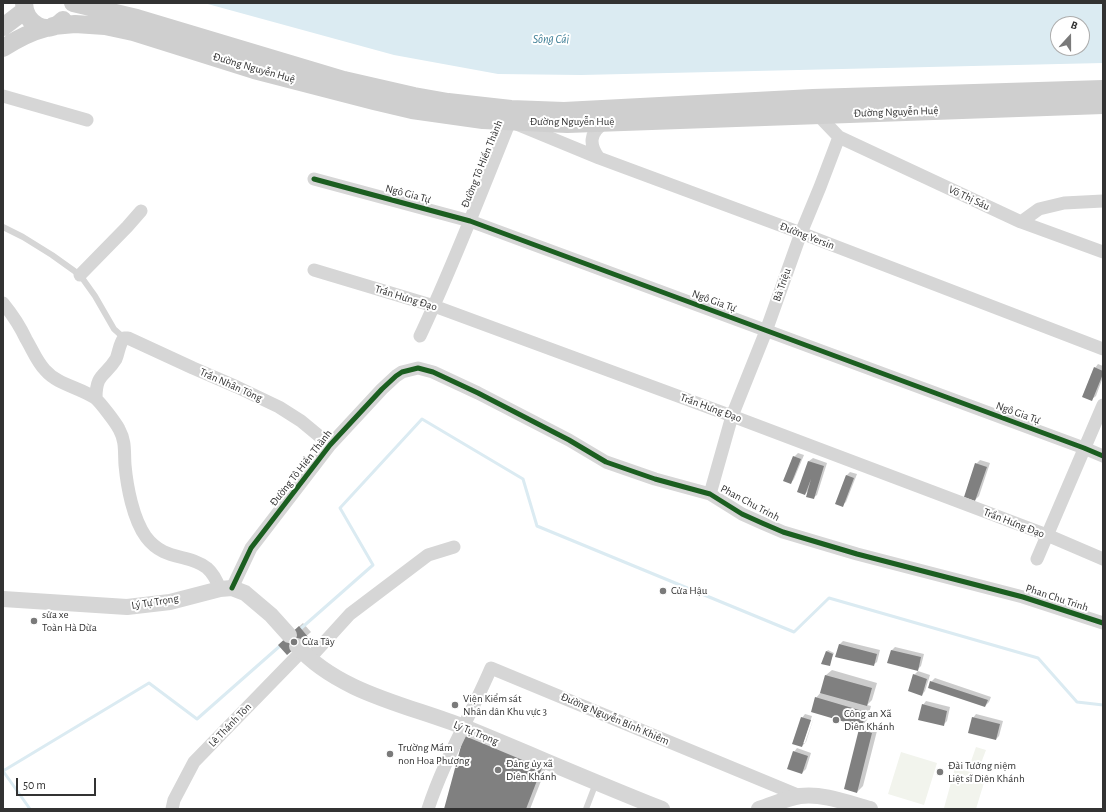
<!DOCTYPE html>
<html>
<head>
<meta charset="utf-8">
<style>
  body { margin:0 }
  #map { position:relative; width:1106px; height:812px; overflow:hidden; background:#fff; font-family:"Alegreya Sans",sans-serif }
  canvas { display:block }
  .frame { position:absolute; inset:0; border:4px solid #323232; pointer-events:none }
  .north { position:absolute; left:1050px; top:16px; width:40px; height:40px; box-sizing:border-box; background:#fff; border:1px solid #adadad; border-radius:50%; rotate:21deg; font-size:11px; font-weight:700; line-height:16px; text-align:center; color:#323232 }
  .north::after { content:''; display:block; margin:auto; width:14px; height:18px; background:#7a7a7a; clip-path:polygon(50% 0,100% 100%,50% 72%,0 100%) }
  .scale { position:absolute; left:16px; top:778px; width:80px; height:18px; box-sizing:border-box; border:2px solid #323232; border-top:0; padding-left:5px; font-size:12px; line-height:14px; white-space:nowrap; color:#323232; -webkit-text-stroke:3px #fff; paint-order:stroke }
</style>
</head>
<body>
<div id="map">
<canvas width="1106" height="812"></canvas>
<div class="frame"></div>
<div class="north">B</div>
<div class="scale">50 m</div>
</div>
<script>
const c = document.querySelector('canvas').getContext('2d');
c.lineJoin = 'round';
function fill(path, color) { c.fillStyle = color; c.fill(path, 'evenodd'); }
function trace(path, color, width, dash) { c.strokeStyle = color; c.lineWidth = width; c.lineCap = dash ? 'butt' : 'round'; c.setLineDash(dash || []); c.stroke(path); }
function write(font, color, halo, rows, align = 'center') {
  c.font = font + ' "Alegreya Sans",sans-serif'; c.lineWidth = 4; c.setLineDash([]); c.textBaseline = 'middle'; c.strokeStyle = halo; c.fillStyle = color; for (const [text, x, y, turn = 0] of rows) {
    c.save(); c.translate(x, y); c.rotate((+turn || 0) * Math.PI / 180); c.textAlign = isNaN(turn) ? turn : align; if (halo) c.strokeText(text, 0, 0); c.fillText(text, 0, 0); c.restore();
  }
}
fill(new Path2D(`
  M976 747 986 750 978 771 969 767Z
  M901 752 937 763 924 805 888 794Z
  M955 768 986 776 976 809 944 808Z`), '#f2f4ed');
fill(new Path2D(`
  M204 3H1103V63L581 75 498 74 394 55ZM1058 24H1082V48H1058Z`), '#dbebf2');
fill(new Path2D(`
  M1098 364 1103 366V377L1096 396 1092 399 1095 368Z
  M798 453 804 455 794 479 791 483 794 457Z
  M813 458 827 463 817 495 813 498 809 490 805 494 799 492 809 461Z
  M980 460 990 463 979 496 975 500 976 464Z
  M850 472 857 474 846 502 842 505 836 503 847 475Z
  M303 623 311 632 287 653 283 641Z
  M843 641 880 650 877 662 873 665 839 645Z
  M895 647 924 654 921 666 917 670 889 662 892 650Z
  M828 650 834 653 829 665 826 652Z
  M832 670 877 683 872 700 867 705 871 706 867 720 862 726 816 698 821 692 826 675Z
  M918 671 930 675 925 691 922 695 914 675Z
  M935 678 991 697 989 702 985 706 931 682Z
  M926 701 950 707 947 721 943 725 923 705Z
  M805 714 812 716 803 743H805L814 717 806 742 802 746V718Z
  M976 714 1003 721 999 736 996 739 973 718Z
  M866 724 878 727 863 786 857 792 860 730Z
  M797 748 811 753 806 769 802 773 794 752Z
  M550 758 530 809H445Z`), '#0003');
trace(new Path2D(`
  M298 631 373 565 340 508 422 419 523 479 537 526 794 632 829 598 1038 658 1077 702 1103 705
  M30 809 3 771 149 683 197 719 281 645`), '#dbebf2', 3);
fill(new Path2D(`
  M1094 367 1103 371V374L1092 401 1082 397Z
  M793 456 801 459 791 484 783 481Z
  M808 461 824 466 814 499 806 497 811 479 805 495 797 492Z
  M975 463 987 467 975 501 964 497Z
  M846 475 854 478 843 507 835 504Z
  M299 626 308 637 287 655 278 645Z
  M839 644 877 654 874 666 835 657Z
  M891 650 921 657 918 671 887 663Z
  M826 651 833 654 830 666 821 664Z
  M913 674 927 679 922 696 908 691Z
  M825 675 872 688 867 706 820 693Z
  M930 681 988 700 985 707 928 688Z
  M815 697 866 712 862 727 811 712Z
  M922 704 947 711 944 726 918 720Z
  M801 717 811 720 802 747 792 744Z
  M972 717 1000 724 996 740 968 733Z
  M859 729 872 733 857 793 844 789Z
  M464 735 543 765 526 809H444Z
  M793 751 808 756 802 774 787 769Z`), '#808080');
trace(new Path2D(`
  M3 227 23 237 52 255 80 275 95 296 114 329 124 338
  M586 809 596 783`), '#d6d6d6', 6);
trace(new Path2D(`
  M3 96 87 120
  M818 115 839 137 1021 222 1103 252
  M519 125 599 158 801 233 1103 349
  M599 158C589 145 589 133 604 123
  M314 179 470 221 1084 448 1103 456
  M1021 222 1039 209 1064 203 1103 201
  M314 270 434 306 732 416 1047 535 1103 559
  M80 275 127 227 141 211
  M3 303C12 314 20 326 26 339 32 349 37 362 45 370 58 385 79 387 95 398 100 402 116 423 119 429 126 442 124 451 125 465 127 487 133 519 146 537 165 562 188 553 207 568 214 574 217 581 220 589
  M420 336C453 266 481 193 510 121L511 113
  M96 398C96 373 105 377 116 359 119 352 119 344 124 338H128L193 368 237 387 279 407 301 421 330 445
  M710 494 732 416 766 331 801 233 820 187 839 137
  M1037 559 1103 405
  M232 588 251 548 330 445 382 389 396 376 402 372 418 368 433 372 478 393 569 440 606 462 655 479 710 494 742 514 762 523 783 532 857 554 1023 597 1103 623
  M310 658 350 614 428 555 454 547
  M172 809 174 800 194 762 302 651
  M428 809C444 760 471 715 491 668L800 796`), '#d6d6d6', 13);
trace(new Path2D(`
  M3 599 127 607 170 602 220 589 232 588 245 593 271 615 289 635
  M297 646C339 693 408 705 464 727 530 754 596 783 662 809
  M759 809C772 805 787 798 800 796 823 793 848 803 870 809`), '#d6d6d6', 16);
trace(new Path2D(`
  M24 3C25 24 47 37 63 20
  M73 3 137 18 344 80 414 96 448 102 511 109 564 111 813 98 1103 89
  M53 26 75 24 105 26 133 32 254 70 374 101 412 110 483 120 567 124 1103 105
  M3 27 24 11
  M3 48C17 39 30 32 46 28`), '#cfcfcf', 18);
trace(new Path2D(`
  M314 179 470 221 1084 448 1103 456
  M232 588 251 548 330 445 382 389 396 376 402 372 418 368 433 372 478 393 569 440 606 462 655 479 710 494 742 514 762 523 783 532 857 554 1023 597 1103 623`), '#1b5e20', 5);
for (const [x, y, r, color] of [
  [663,591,4,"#7a7a7a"],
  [34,621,4,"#7a7a7a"],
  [294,642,4,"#7a7a7a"],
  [455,705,4,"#7a7a7a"],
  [836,720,4,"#7a7a7a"],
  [390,754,4,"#7a7a7a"],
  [498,770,4,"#7a7a7a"],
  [940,772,4,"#7a7a7a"]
]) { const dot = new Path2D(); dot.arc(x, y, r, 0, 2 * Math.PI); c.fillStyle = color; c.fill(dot); trace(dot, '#fff', 1.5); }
write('11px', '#323232', '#fff', [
  ["Đường Nguyễn Huệ",254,68,16],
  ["Đường Nguyễn Huệ",896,112,-2],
  ["Đường Nguyễn Huệ",572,122],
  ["Đường Tô Hiến Thành",482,164,-68],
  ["Ngô Gia Tự",408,194,15],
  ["Võ Thị Sáu",969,198,25],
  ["Đường Yersin",807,236,21],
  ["Bà Triệu",782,285,-71],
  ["Trần Hưng Đạo",406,298,17],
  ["Ngô Gia Tự",714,301,20],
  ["Trần Nhân Tông",231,385,24],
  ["Trần Hưng Đạo",711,408,20],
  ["Ngô Gia Tự",1018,413,20],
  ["Đường Tô Hiến Thành",301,468,-52],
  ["Phan Chu Trinh",750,503,28],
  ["Trần Hưng Đạo",1014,523,21],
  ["Phan Chu Trinh",1057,598,18],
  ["Lý Tự Trọng",155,602,-9],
  ["Đường Nguyễn Bỉnh Khiêm",615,719,23],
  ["Lê Thánh Tôn",230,725,-46],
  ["Lý Tự Trọng",476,733,22]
]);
write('11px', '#323232', '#fff', [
  ["Cửa Hậu",671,591],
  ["sửa xe",42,615],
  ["Toàn Hà Dừa",42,628],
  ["Cửa Tây",302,642],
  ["Viện Kiểm sát",463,699],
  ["Nhân dân Khu vực 3",463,712],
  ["Công an Xã",844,714],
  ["Diên Khánh",844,727],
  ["Trường Mầm",398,748],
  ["non Hoa Phượng",398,761],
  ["Đảng ủy xã",506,764],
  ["Diên Khánh",506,777],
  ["Đài Tưởng niệm",948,766],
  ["Liệt sĩ Diên Khánh",948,779]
], 'left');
write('italic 12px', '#3e7e96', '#fff', [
  ["Sông Cái",551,39]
]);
</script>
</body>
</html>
